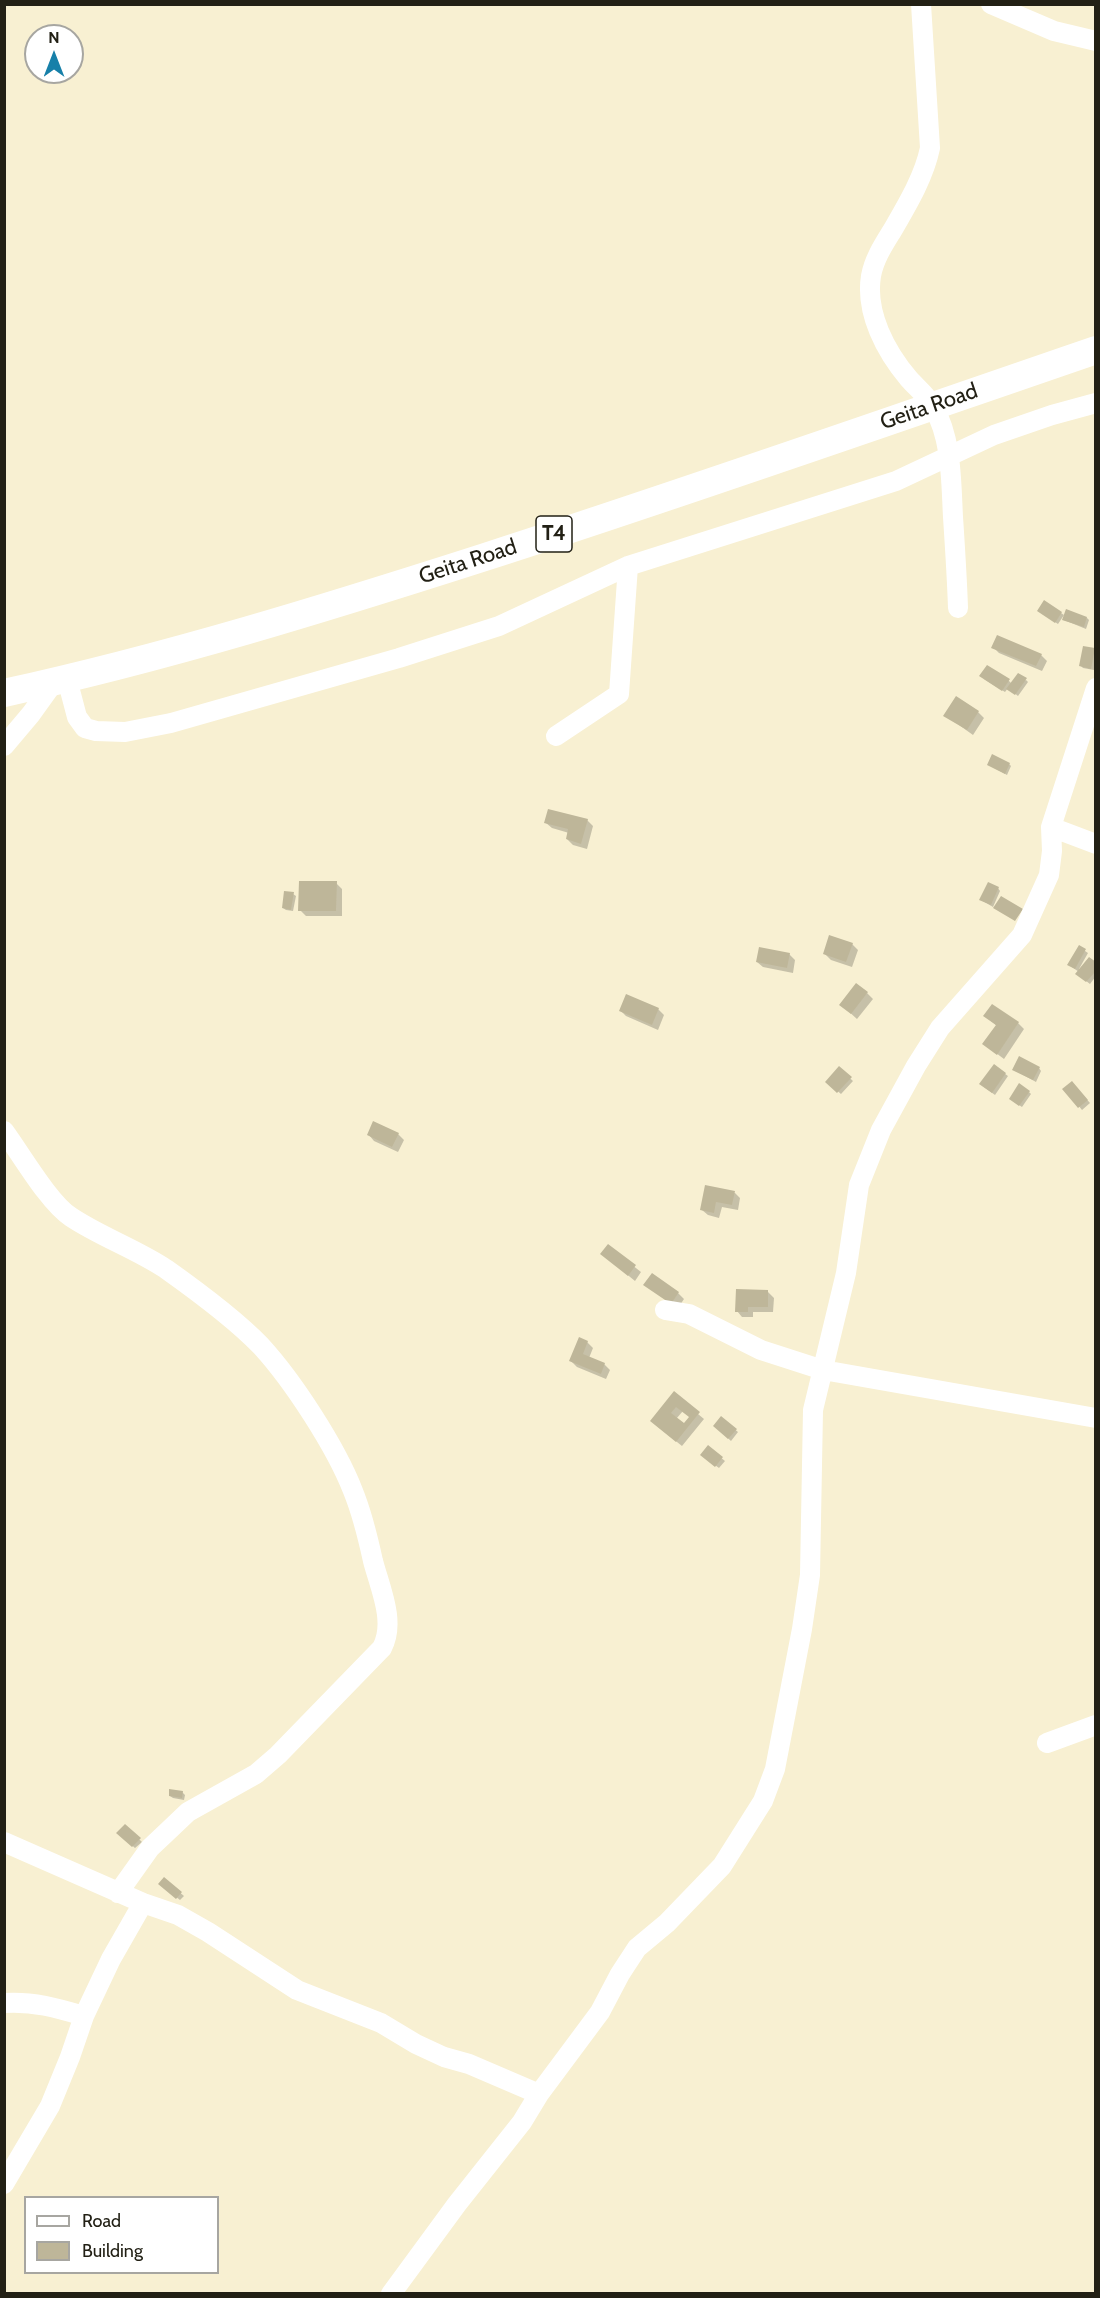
<!DOCTYPE html>
<html>
<head>
<meta charset="utf-8">
<style>
  body { margin:0 }
  #map { position:relative; width:1100px; height:2298px; overflow:hidden; background:#f8f0d2; font-family:Cabin,sans-serif }
  canvas { display:block }
  .frame { position:absolute; inset:0; border:6px solid #222015; pointer-events:none }
  .legend { position:absolute; left:24px; top:2196px; width:195px; height:78px; box-sizing:border-box; background:#fff; border:2px solid #a7a6a1; margin:0; padding:8px 10px; list-style:none; font-size:18px; color:#222015 }
  .legend li { display:flex; align-items:center; gap:12px; height:30px }
  .legend b { width:30px; border:2px solid #a7a6a1 }
  .north { position:absolute; left:24px; top:24px; width:60px; height:60px; box-sizing:border-box; background:#fff; border:2px solid #a7a6a1; border-radius:50%; rotate:0deg; font-size:16px; font-weight:700; line-height:24px; text-align:center; color:#222015 }
  .north::after { content:''; display:block; margin:auto; width:21px; height:27px; background:#1780a9; clip-path:polygon(50% 0,100% 100%,50% 72%,0 100%) }
</style>
</head>
<body>
<div id="map">
<canvas width="1100" height="2298"></canvas>
<div class="frame"></div>
<ul class="legend">
<li><b style="height:8px;background:#fff"></b>Road</li>
<li><b style="height:16px;background:#beb699"></b>Building</li>
</ul>
<div class="north">N</div>
</div>
<script>
const c = document.querySelector('canvas').getContext('2d');
c.lineJoin = 'round';
function fill(path, color) { c.fillStyle = color; c.fill(path, 'evenodd'); }
function trace(path, color, width, dash) { c.strokeStyle = color; c.lineWidth = width; c.lineCap = dash ? 'butt' : 'round'; c.setLineDash(dash || []); c.stroke(path); }
function write(font, color, halo, rows, align = 'center') {
  c.font = font + ' Cabin,sans-serif'; c.lineWidth = 4.5; c.setLineDash([]); c.textBaseline = 'middle'; c.strokeStyle = halo; c.fillStyle = color; for (const [text, x, y, turn = 0] of rows) {
    c.save(); c.translate(x, y); c.rotate((+turn || 0) * Math.PI / 180); c.textAlign = isNaN(turn) ? turn : align; if (halo) c.strokeText(text, 0, 0); c.fillText(text, 0, 0); c.restore();
  }
}
fill(new Path2D(`
  M1041 613H1061L1064 615 1058 624Z
  M1087 618 1089 620 1086 629 1064 620Z
  M993 647 1041 655 1047 661 1042 671 999 653Z
  M1094 650V670L1083 668 1081 666Z
  M984 679 1009 681 1012 684 1026 680 1028 682 1018 696 1008 688 1005 692Z
  M978 712 984 718 973 735 945 715Z
  M1009 764 1011 766 1007 775 989 765Z
  M587 820 593 826 587 849 573 845 567 839 569 833 552 828 546 823Z
  M336 883 342 889V916H306L300 910Z
  M998 888 1000 891 993 907 981 900Z
  M293 894 296 896 293 911 286 910 283 908Z
  M852 944 858 950 852 967 831 960 825 954Z
  M1079 947 1088 953 1079 969 1096 964V976L1090 984 1077 974 1079 972 1069 965Z
  M789 954 795 960 793 973 763 967 757 962Z
  M867 993 873 999 857 1019 847 1010Z
  M658 1009 664 1015 658 1030 626 1016 621 1011Z
  M985 1016 1018 1023 1024 1029 1004 1059 984 1044 997 1026Z
  M994 1066 1008 1076 995 1095 984 1087Z
  M839 1068 853 1081 841 1094 827 1082Z
  M1039 1068 1041 1071 1036 1082 1014 1070Z
  M1072 1083 1090 1103 1082 1110 1065 1089Z
  M1029 1092 1031 1094 1022 1107 1013 1101Z
  M398 1134 404 1140 398 1152 374 1141 369 1135Z
  M707 1187 735 1193 740 1198 738 1210 722 1207 719 1218 708 1215 702 1210Z
  M608 1246 641 1272 635 1281 602 1254Z
  M645 1285 678 1293 684 1299 678 1308Z
  M768 1292 774 1298 773 1312H753V1317H742L737 1311Z
  M587 1342 593 1348 589 1358 604 1364 610 1370 606 1379 577 1367 571 1361Z
  M674 1394 704 1419 682 1446 657 1426ZM683 1411 691 1418 684 1425 676 1419Z
  M721 1418 738 1432 731 1441 715 1426Z
  M708 1447 725 1461 719 1468 704 1457Z
  M182 1792 185 1795 184 1800 173 1798 170 1796Z
  M125 1826 142 1842 135 1848 118 1833Z
  M164 1879 184 1896 180 1900 160 1884Z`), '#0003');
fill(new Path2D(`
  M1044 600 1062 612 1055 623 1037 611Z
  M1066 609 1087 617 1084 627 1062 620Z
  M997 635 1042 654 1036 666 991 648Z
  M1083 646 1095 648 1091 669 1079 666Z
  M987 665 1010 679 1002 691 979 676Z
  M1018 673 1027 678 1015 695 1006 689Z
  M956 696 979 711 967 730 943 716Z
  M992 754 1010 763 1005 774 987 765Z
  M548 809 588 819 581 844 566 839 568 829 544 823Z
  M299 881H337L336 911H298Z
  M988 882 999 887 991 905 979 900Z
  M284 891 294 892 291 910 282 908Z
  M1001 896 1023 909 1015 921 993 908Z
  M829 935 853 943 846 962 823 954Z
  M1079 945 1086 949 1075 969 1067 965Z
  M759 947 790 953 787 968 756 962Z
  M1089 957 1096 962V971L1086 982 1075 974Z
  M856 983 868 992 851 1014 839 1005Z
  M626 994 659 1008 652 1025 619 1011Z
  M992 1004 1019 1022 997 1055 982 1044 996 1025 983 1016Z
  M1019 1056 1040 1067 1033 1080 1012 1070Z
  M994 1064 1006 1073 992 1093 979 1084Z
  M839 1066 852 1077 837 1093 825 1082Z
  M1072 1081 1088 1100 1078 1108 1062 1089Z
  M1019 1083 1030 1091 1019 1106 1009 1099Z
  M373 1121 399 1133 392 1147 367 1135Z
  M705 1185 735 1191 732 1205 716 1202 714 1213 700 1210Z
  M608 1244 636 1265 628 1276 600 1254Z
  M652 1273 679 1292 671 1304 643 1285Z
  M736 1289 768 1290V1307H748V1312H735Z
  M579 1337 588 1341 583 1354 605 1363 601 1374 569 1361Z
  M674 1391 700 1412 676 1442 650 1421ZM676 1407 689 1417 684 1423 671 1413Z
  M721 1416 737 1429 728 1439 713 1426Z
  M708 1445 723 1457 715 1467 700 1455Z
  M169 1789 183 1791 182 1798 169 1796Z
  M125 1824 141 1838 132 1847 116 1833Z
  M164 1877 182 1892 176 1899 158 1884Z`), '#beb699');
trace(new Path2D(`
  M921 4 930 148C924 177 907 205 892 231 884 244 874 259 871 276 865 313 886 352 909 379 917 388 927 396 933 406 952 439 951 480 953 517 955 547 957 578 958 608
  M991 4 1054 31 1096 41
  M67 679 77 717 85 728 96 731 125 732 171 723 399 658 499 626 628 566 896 481 994 435 1052 415 1096 403
  M556 736 619 694 628 566
  M4 746 31 714 54 682
  M1051 827 1096 844
  M4 1131C21 1154 49 1203 71 1217 101 1237 136 1249 166 1269 197 1291 235 1319 261 1346 293 1381 336 1447 353 1491 362 1513 368 1538 373 1561 380 1588 396 1622 382 1648L278 1755 256 1774 188 1812 168 1831 150 1848 118 1893
  M665 1310 689 1314 761 1350 823 1370 1096 1418
  M1047 1743 1096 1725
  M4 1842 143 1903 178 1915 208 1932 297 1990 381 2023 416 2044 444 2057 469 2064 539 2094
  M4 2003C33 2001 57 2008 84 2016
  M4 2184 50 2106 70 2057 84 2016 111 1959 143 1903
  M391 2294 457 2204 522 2122 539 2094 600 2012 620 1974 637 1948 667 1923 722 1866 763 1801 775 1769 802 1629 810 1575 813 1410 846 1273 859 1185 881 1130 916 1066 940 1028 1022 935 1049 875 1052 851 1051 827 1096 688`), '#fff', 20);
trace(new Path2D(`
  M4 693C168 657 326 608 485 557 690 491 892 420 1096 350`), '#fff', 28);
for (const [x, y, w] of [
  [554,534,36]
]) { const box = new Path2D(); box.roundRect(x - w / 2, y - 18, w, 36, 4.5); c.fillStyle = '#fff'; c.fill(box); trace(box, '#222015', 1.5); }
write('bold 21px', '#222015', null, [
  ["T4",554,534]
]);
write('22px', '#222015', '#fff', [
  ["Geita Road",929,407,-19],
  ["Geita Road",468,562,-18]
]);
</script>
</body>
</html>
